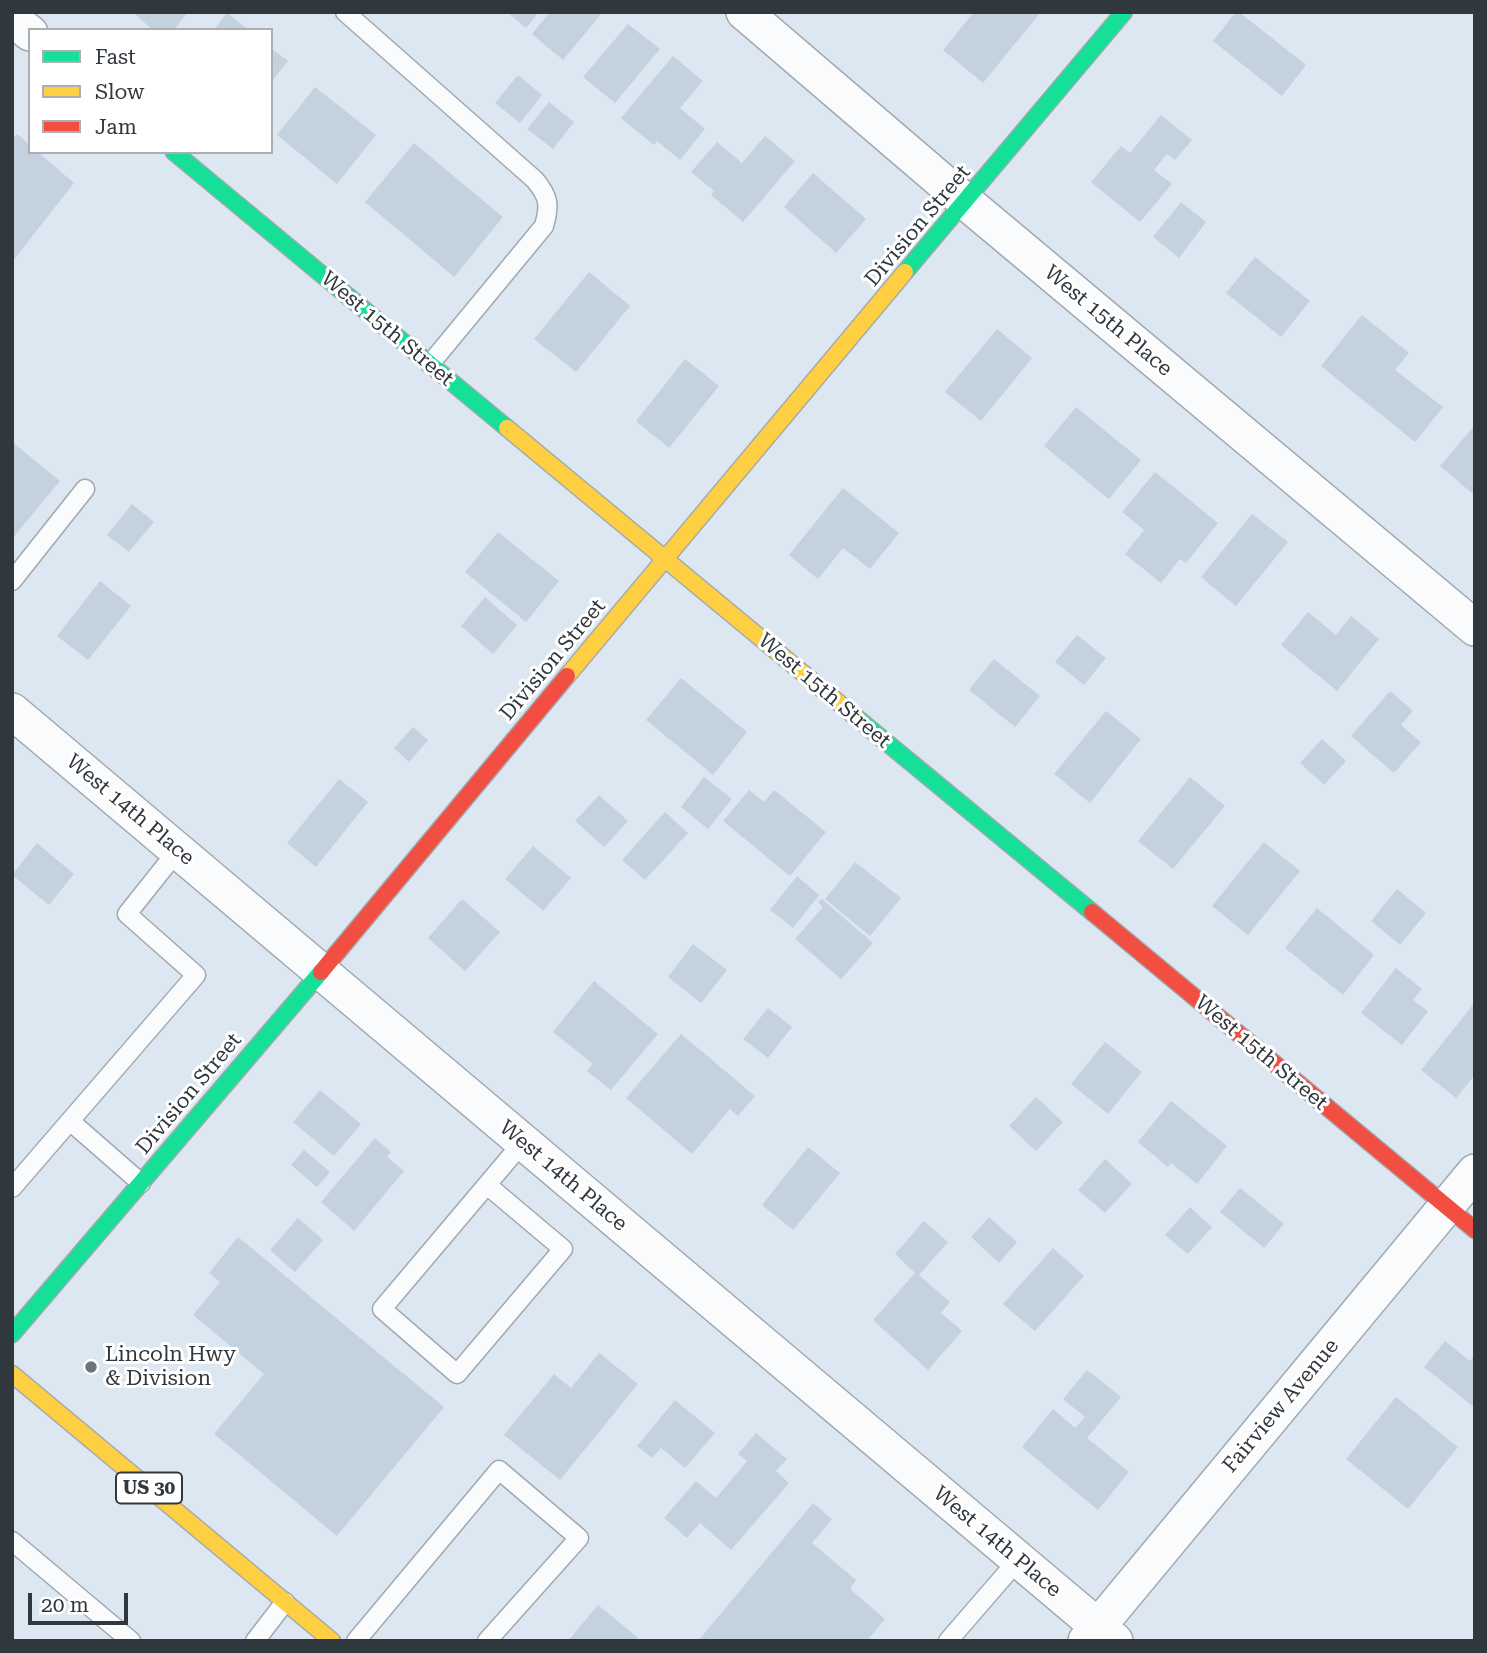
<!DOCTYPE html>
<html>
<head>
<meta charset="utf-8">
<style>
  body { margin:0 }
  #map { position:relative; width:1487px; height:1653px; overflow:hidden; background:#dde7f1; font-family:"Roboto Serif",serif }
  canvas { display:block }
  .frame { position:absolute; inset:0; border:14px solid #30373d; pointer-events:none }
  .legend { position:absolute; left:28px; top:28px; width:245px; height:126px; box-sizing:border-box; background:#fff; border:2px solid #acafb1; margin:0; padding:9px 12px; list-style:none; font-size:21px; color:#30373d }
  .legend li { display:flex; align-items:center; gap:14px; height:35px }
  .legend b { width:35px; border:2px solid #acafb1 }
  .scale { position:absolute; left:28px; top:1593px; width:100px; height:32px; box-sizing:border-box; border:4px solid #30373d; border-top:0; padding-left:9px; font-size:21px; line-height:24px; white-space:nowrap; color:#30373d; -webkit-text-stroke:5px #fff; paint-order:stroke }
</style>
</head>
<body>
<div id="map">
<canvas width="1487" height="1653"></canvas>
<div class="frame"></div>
<ul class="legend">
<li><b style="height:9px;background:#16e098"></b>Fast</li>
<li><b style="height:9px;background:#ffcf43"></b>Slow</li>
<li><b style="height:9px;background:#f24e42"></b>Jam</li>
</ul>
<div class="scale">20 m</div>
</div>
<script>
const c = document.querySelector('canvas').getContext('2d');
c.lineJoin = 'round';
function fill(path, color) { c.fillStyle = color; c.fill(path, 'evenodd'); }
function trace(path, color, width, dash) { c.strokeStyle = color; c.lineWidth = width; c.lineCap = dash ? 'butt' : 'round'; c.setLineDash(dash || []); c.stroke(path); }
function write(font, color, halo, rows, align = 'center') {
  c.font = font + ' "Roboto Serif",serif'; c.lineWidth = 6; c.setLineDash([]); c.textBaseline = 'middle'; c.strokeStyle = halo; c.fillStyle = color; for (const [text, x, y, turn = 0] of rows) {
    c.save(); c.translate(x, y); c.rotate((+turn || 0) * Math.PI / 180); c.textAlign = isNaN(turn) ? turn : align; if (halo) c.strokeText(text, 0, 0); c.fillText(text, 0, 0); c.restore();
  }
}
fill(new Path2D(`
  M132 12H188L174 30H153Z
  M507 12H539L526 28Z
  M550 12H603L563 60 532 34Z
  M974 12 1040 13 983 83 943 50Z
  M1236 12H1239L1306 65 1282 96 1213 41Z
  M227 13 249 30H214Z
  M628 24 660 49 615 103 583 77Z
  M271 48 288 61 271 82Z
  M673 56 703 81 680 108 705 129 680 160 657 141 654 145 621 118Z
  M518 75 542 95 520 123 495 103Z
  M315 87 376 135 337 184 277 135Z
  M549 102 574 122 553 149 527 129Z
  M1161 115 1192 140 1175 160 1167 154 1154 170 1172 184 1140 222 1091 182 1121 146 1130 153Z
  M17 134 30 145V152H38L74 183 12 262V140Z
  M765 136 795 161 743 222 711 195 714 191 691 172 717 142 742 163Z
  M414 143 503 217 454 277 365 202Z
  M813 173 866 219 836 253 784 207Z
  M1181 202 1206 222 1179 258 1153 237Z
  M1255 257 1310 301 1281 337 1226 293Z
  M589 272 630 306 576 372 534 339Z
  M1362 315 1409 353 1395 370 1443 407 1415 442 1321 366Z
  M997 329 1032 358 981 421 945 392Z
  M685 359 719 386 669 448 636 421Z
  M1076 407 1141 460 1109 499 1044 446Z
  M1475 425V493L1473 494 1440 466Z
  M12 442 60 481 12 539Z
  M1155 472 1218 523 1186 563 1180 559 1161 583 1125 554 1144 530 1122 512Z
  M843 488 899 533 870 569 843 548 818 579 789 555Z
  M132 504 154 522 129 552 107 535Z
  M1252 514 1288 542 1236 606 1201 577Z
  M498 532 559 581 526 622 465 572Z
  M100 581 131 606 88 660 57 636Z
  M485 597 517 625 493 654 461 626Z
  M1308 612 1336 635 1351 616 1379 639 1337 691 1281 645Z
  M1077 635 1106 658 1084 685 1055 662Z
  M994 659 1040 696 1015 727 969 690Z
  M681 678 747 732 713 775 646 720Z
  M1390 691 1413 711 1401 725 1421 742 1394 773 1351 736Z
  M1106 711 1141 739 1090 803 1054 774Z
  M413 727 428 740 409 762 394 748Z
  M1322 739 1346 761 1324 785 1300 763Z
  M704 777 732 799 708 829 681 807Z
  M1190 777 1225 806 1173 869 1138 841Z
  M339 779 368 802 316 867 287 843Z
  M749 790 764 802 774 790 826 832 790 876 723 821Z
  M599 795 628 821 604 847 575 821Z
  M665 812 688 833 645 880 622 860Z
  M1264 842 1300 871 1248 935 1212 906Z
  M37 843 74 874 49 905 12 875Z
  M533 846 571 878 543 911 505 879Z
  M855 862 901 898 870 936 825 899Z
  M797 876 819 895 793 928 770 910Z
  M1397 889 1426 913 1400 945 1371 921Z
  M462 899 500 932 465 971 428 938Z
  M822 899 873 943 841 979 795 939 823 907 818 902Z
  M1317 908 1374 955 1343 995 1285 948Z
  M693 944 727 970 701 1003 668 977Z
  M1396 968 1422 989 1413 1000 1428 1011 1402 1045 1361 1013Z
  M594 981 658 1034 611 1090 587 1071 593 1064 553 1032Z
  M1472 1006 1475 1008V1075L1456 1098 1421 1070Z
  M768 1008 792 1027 768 1058 743 1039Z
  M681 1034 755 1096 738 1116 730 1109 692 1154 626 1098Z
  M1105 1042 1142 1072 1108 1114 1071 1084Z
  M320 1090 361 1124 334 1156 293 1122Z
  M1036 1097 1063 1122 1036 1151 1009 1126Z
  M1171 1101 1227 1146 1197 1184 1171 1163 1168 1167 1138 1142Z
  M375 1138 391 1152 387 1157 404 1171 354 1231 321 1202Z
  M808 1147 840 1173 793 1230 762 1205Z
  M304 1150 330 1172 317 1187 291 1165Z
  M1105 1159 1132 1184 1105 1213 1078 1190Z
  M1240 1188 1284 1224 1264 1248 1220 1212Z
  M1190 1207 1212 1227 1188 1254 1165 1235Z
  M989 1217 1017 1242 999 1263 971 1237Z
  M298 1218 323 1240 295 1272 270 1250Z
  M924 1221 948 1242 919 1275 950 1302 941 1313 962 1331 928 1370 873 1320 915 1273 895 1254Z
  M238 1237 444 1407 337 1536 214 1434 264 1374 193 1315 220 1282 209 1273Z
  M1053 1248 1084 1276 1035 1331 1003 1304Z
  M1445 1341 1470 1361 1475 1355V1408L1424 1367Z
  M599 1353 638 1384 560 1480 504 1435 554 1374 571 1388Z
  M1087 1370 1121 1397 1087 1438 1129 1472 1098 1510 1022 1447 1053 1409 1075 1428 1085 1417 1063 1399Z
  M1396 1397 1458 1447 1408 1509 1346 1459Z
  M675 1400 715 1433 685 1468 661 1448 652 1458 637 1446Z
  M756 1433 787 1459 776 1471 789 1483 731 1550 700 1523 687 1538 664 1518 696 1481 716 1498 747 1461 738 1454Z
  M813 1503 832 1519 812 1543 856 1580 850 1589 885 1619 867 1641H698Z
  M598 1605 638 1638 635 1641H568Z`), '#c3d2de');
const lane = new Path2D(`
  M345 12 535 180C549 197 550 205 544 226L430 364
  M12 581 85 489
  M70 1121 141 1183
  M487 1185 563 1249 457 1374 382 1309 523 1142
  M12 1188 196 975 127 914 178 850
  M12 1541 131 1641
  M255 1641 285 1602
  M356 1641 499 1470 579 1538 487 1641
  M948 1641 1018 1560`);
const street = new Path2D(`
  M744 12 966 202 1475 628
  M12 19 30 33
  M12 711 1115 1641
  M1086 1641 1475 1172`);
const fast = new Path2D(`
  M174 152 507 428
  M905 272 1124 12
  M857 718 1092 912
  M12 1334 321 972`);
const slow = new Path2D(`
  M507 428 857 718
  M567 676 905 272
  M12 1374 332 1641`);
const jam = new Path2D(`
  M1092 912 1475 1230
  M321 972 567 676`);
trace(lane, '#a0a8b0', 21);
trace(street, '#a0a8b0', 38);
trace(fast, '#a0a8b0', 19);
trace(slow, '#a0a8b0', 19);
trace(jam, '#a0a8b0', 19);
trace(lane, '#fafbfd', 18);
trace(street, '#fafbfd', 35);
trace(fast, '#16e098', 16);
trace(slow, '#ffcf43', 16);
trace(jam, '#f24e42', 16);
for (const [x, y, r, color] of [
  [91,1367,7,"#6d757c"]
]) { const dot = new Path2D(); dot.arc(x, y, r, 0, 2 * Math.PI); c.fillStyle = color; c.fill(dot); trace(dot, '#fff', 2.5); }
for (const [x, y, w] of [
  [149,1488,66]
]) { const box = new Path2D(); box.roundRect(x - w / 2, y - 15.5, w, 31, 5); c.fillStyle = '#fff'; c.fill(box); trace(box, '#30373d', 2); }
write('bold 19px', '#30373d', null, [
  ["US 30",149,1488]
]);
write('21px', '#30373d', '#fff', [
  ["Division Street",918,226,-50],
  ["West 15th Place",1108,321,40],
  ["West 15th Street",387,329,40],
  ["Division Street",553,660,-50],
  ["West 15th Street",824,691,40],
  ["West 14th Place",130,810,40],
  ["West 15th Street",1261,1053,40],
  ["Division Street",189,1094,-50],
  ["West 14th Place",563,1176,40],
  ["Fairview Avenue",1281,1406,-50],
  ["West 14th Place",997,1542,40]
]);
write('21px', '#30373d', '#fff', [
  ["Lincoln Hwy",105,1355],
  ["& Division",105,1379]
], 'left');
</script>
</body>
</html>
